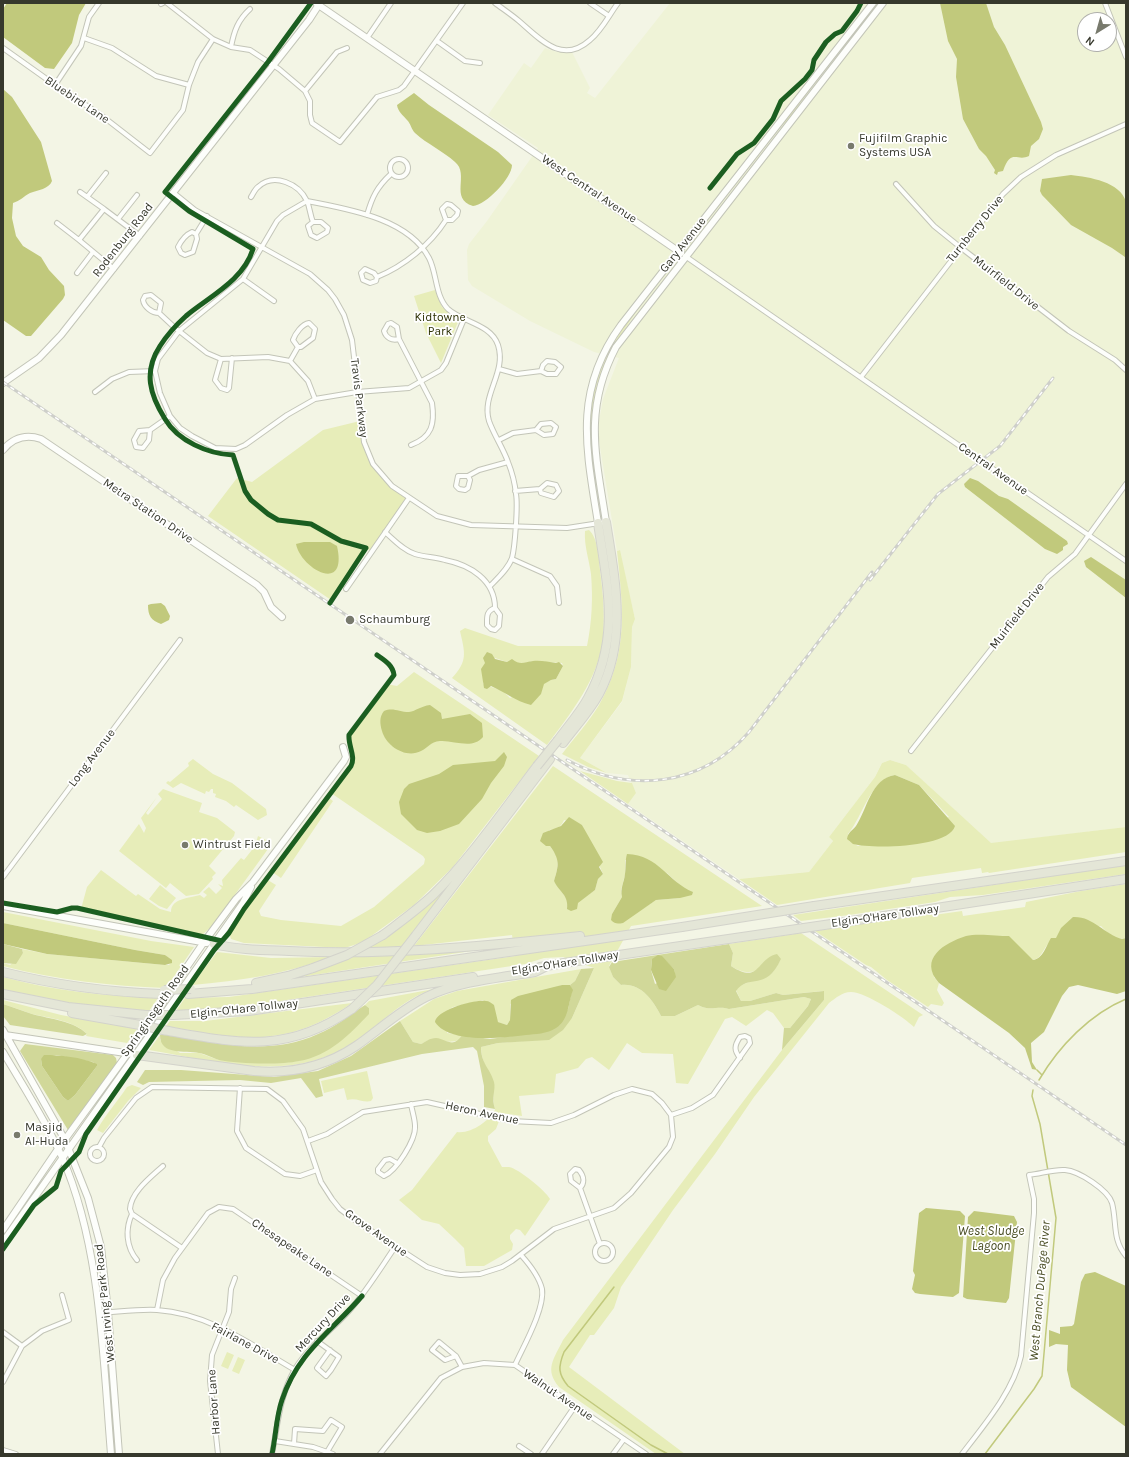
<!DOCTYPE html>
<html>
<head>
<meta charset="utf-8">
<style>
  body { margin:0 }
  #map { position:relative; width:1129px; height:1457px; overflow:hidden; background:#f3f5e5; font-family:Karla,sans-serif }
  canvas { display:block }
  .frame { position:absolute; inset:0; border:4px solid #36382c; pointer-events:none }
  .north { position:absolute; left:1077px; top:12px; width:40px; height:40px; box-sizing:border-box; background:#fff; border:1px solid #afafab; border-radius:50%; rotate:217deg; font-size:11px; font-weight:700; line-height:16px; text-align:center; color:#36382c }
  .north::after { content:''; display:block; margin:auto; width:14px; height:18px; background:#787a6d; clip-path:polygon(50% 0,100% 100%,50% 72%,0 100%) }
</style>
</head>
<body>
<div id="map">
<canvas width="1129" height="1457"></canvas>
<div class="frame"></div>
<div class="north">N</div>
</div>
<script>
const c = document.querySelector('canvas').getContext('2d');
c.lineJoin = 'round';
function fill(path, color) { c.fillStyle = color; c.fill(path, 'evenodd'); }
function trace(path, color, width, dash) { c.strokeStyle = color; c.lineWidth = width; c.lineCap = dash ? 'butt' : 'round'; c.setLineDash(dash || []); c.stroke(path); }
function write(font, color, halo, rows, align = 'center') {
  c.font = font + ' Karla,sans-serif'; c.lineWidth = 3.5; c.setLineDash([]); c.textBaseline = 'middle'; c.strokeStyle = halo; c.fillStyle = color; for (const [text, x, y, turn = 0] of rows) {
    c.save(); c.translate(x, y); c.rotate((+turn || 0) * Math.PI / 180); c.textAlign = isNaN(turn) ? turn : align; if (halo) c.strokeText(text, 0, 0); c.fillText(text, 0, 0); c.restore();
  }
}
fill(new Path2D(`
  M670 3H1126V827L990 844 906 765 890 760 882 763 875 777 829 837 833 841 809 872 739 879 628 804 636 793 628 775 607 773 580 758 622 702 631 667 632 627 635 619 619 550 617 551 599 441V421L603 399 619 358 594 352 530 321 472 286 468 280 467 250 469 244 487 221 538 148 488 115 524 63 531 68 545 48 557 52H572L590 88 587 93 595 98ZM1085 20H1109V44H1085Z`), '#eff3d7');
fill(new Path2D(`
  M820 76 787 121 778 129 819 76Z
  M435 290 442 307 457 317 458 322 441 363 426 333 414 296Z
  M644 300 612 348 597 384 591 423 595 473C593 463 590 453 589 443 588 435 590 426 590 418 593 371 616 336 644 300Z
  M360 421 364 442 380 473 409 498 372 552 366 548 363 552 331 600 208 516 237 478 252 482 323 430Z
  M589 530C598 538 599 559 600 570 603 593 605 615 603 638 599 679 570 714 547 745L452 678C468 661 465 653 460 631L465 628 518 646H587C592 622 593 598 591 574 589 559 584 546 585 531ZM495 658 507 662 512 660 518 664H526L531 661 562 663 563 666 556 679 551 680 510 698 503 691 483 684 485 663Z
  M620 550 635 619 632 627 631 667 622 701 580 758 607 773 588 767 562 754C574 738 589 722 599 705 629 652 623 608 617 551Z
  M414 672 539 756 453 867 414 905 363 942 345 948 244 943 231 939 229 933 233 926 266 879 276 885 259 911 261 916 281 920 341 926 374 907 424 864 425 859 423 856 331 793 351 766 354 760 349 743V735L386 684 397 686Z
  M193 759 213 774 232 783 266 809 267 815 258 820 236 805 234 807 226 801 215 797 216 794 213 793V789H211L209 792 206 791 205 794 181 783 173 788 166 783 168 781 170 782 189 766 188 763Z
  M890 760 906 765 991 843 1126 827V852L989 873 988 872 982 873 981 868 912 878 910 883 777 905 739 879 809 872 833 841 829 837 875 777 882 763ZM895 775 919 785 949 817 858 846 849 841 848 834C862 818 871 778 895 775Z
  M553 766 762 906 631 926 609 966 613 977 621 985C641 983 653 1000 661 1016H675L698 1005C712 1012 717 1005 729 1009L804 997 811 999 808 1006 790 1028H784L773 1013 767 1010 746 1026 732 1017 725 1019 688 1084 676 1083 673 1054 642 1053 627 1043 609 1070 592 1057 586 1059 578 1068 556 1074 554 1093 519 1096 522 1116 502 1113 496 1129 488 1136V1141L502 1167C504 1167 507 1167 509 1167 519 1169 545 1190 550 1199L525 1236 520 1230 516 1229 510 1235V1239L513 1244 512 1250 484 1266H466L464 1248 455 1239 439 1224 422 1220 399 1200 412 1190 457 1132C471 1134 489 1121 495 1110 493 1102 494 1097 493 1090 491 1075 481 1063 481 1047L498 1043 549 1039 572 1018 594 968 563 957 544 958 525 964 247 1006 175 1012 185 998 229 997 515 956 512 935 414 946ZM564 820 582 825 603 874 598 879 595 890 567 909 568 901 554 881 557 870 558 858 550 846 549 830C557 830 561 827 564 820ZM625 860 667 873 684 889 680 898 656 900 637 912 612 914 622 897 621 890 625 875Z
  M580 771 617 781 632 783 636 793 628 804Z
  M163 789 202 803 199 812 217 818 235 832 234 836 209 866 216 873 212 877 213 879 199 894 186 896 170 883 166 888 119 851 139 824 144 833 146 828 141 818 157 797 146 813 148 815 162 799 158 794Z
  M328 797 333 801 281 878 272 872Z
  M258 836 268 841V849L213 925 201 936 81 909 87 887 101 870 136 896 138 894 160 909 171 912C171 898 190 898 200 895L204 898 207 895 203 892 209 887 216 894 222 888 218 884 223 886 222 880 241 858 244 860 255 846Z
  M1126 865V874L983 895 950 897 935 902 849 915 801 921 793 915Z
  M462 869 402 947 366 949C406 925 429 903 462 869Z
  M1126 884V938C1116 941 1107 933 1101 926 1086 930 1065 932 1052 941 1043 946 1043 958 1033 960L1029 957 934 977 939 983 937 990 944 1003 942 1006 931 1004 928 1007 887 980 871 967 866 965 815 931 933 913 934 915 962 911 963 916 1025 907 1026 902 1081 891Z
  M160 885 176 898 167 909 159 906 149 899Z
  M3 912 151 941 194 947 166 988C110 986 57 980 3 966V963L10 965 23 953 22 949 47 954 165 965H169L172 961 165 955 135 950 3 923Z
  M801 933 923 1015 919 1017 914 1027C904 1017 865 992 851 992 842 992 836 998 829 1003L754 1097 715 1154 673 1210 621 1287 614 1308 594 1335H590L569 1367 685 1454H656L559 1387C544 1369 554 1359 563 1340L782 1050 824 1000 823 991 783 995 776 993 750 1001H741L736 990 739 986 772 973 781 959C762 968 751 979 731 966L733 953 729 944Z
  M478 949V950L300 977 352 956 424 954Z
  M217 952 271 958 331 957C286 974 240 981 192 985Z
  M581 969 575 981 570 985H562L510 1004V1020L507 1025 498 1022 483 1000 453 1007 448 1010 447 1033 462 1035 459 1040C442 1046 439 1033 421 1044L413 1042 400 1021 434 999 457 991Z
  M3 977C54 991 105 996 158 998L149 1011 74 1005 3 990Z
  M434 989C400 999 377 1029 348 1046 287 1083 214 1061 149 1050L160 1035V1040L180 1053H199L219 1060 299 1061 369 1008 365 1005 369 1001Z
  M3 1000 61 1015 137 1029 127 1043 86 1036 87 1034C75 1021 50 1018 32 1014 23 1011 13 1007 3 1004Z
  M352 1003C285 1049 242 1040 166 1026L170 1021H205Z
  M367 1071 373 1098 371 1101C363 1103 356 1097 347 1100L344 1088 324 1093 321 1081Z
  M132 1085 141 1088 128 1101 103 1133 97 1130C105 1115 118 1101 127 1087Z
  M227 1352 234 1355 228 1369 221 1366Z
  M238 1357 245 1360 239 1374 232 1371Z`), '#e7edb9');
fill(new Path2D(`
  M3 944 22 949 23 953 16 964 3 963Z
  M729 944 733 953 731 966C760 985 756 959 777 954L781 959C766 992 749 973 736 991L741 1001H750L776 993 783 995 824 991V1000L782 1050 784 1028H790L808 1006 811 999 804 997 729 1009C717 1005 712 1012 698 1005L675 1016H661C653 1000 641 983 621 985L613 977 609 967 612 962ZM652 959 665 960 674 969 675 975 655 984 651 970Z
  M594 968 572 1018 563 1030 549 1040 498 1043 481 1047C481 1064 490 1068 494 1082 496 1089 491 1098 495 1109L484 1107V1086L477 1051 473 1047 422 1054 319 1079 323 1096 316 1098 301 1078 271 1083 240 1080 149 1082 143 1085 137 1082 145 1070H181L274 1077 318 1071 351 1056 400 1021 413 1042 421 1044C425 1042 430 1038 436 1038 447 1039 453 1049 462 1035L490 1039 548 1031 568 1009 572 990 570 985 575 981 581 969Z
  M3 1004C13 1007 22 1011 32 1014 50 1019 74 1021 87 1034L83 1036 10 1025 3 1016Z
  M365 1005 369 1008V1014C349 1035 329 1056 299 1061 281 1065 238 1064 219 1060 213 1058 206 1054 199 1053 185 1050 160 1056 160 1035L163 1034C214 1043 269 1057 318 1034 335 1027 350 1015 365 1005Z
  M25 1044 113 1055 116 1058 117 1063 68 1130 20 1051ZM56 1055 93 1062 97 1066 75 1095 68 1101 63 1097 42 1066 41 1059Z`), '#d1d899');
fill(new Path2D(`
  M7 3H86L79 15 72 43 54 69 45 68 3 37V9Z
  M940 3H986L994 27 1005 45 1041 122 1043 129 1039 139 1031 146 1029 156C1017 162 1011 148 1003 171L998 172 997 175 994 173 995 170 986 156 979 149 963 119 956 77 957 59 948 41Z
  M3 89 12 97 41 142 52 181C49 189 38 190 30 193 24 196 20 201 13 203L12 218 16 236 23 246 41 257 49 270 64 286 65 295 63 299 31 336H26L3 320Z
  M414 93 429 105 498 152 512 165C512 178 486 205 473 206 449 199 470 174 455 162 443 151 427 144 415 133 411 129 411 124 407 120 403 115 398 112 397 105Z
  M1071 175C1089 177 1121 182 1126 202 1129 213 1126 248 1126 261L1125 257 1112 248 1071 225 1042 195 1040 191 1042 179Z
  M970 478 978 481 999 496 1008 499 1067 541 1068 544 1063 547V550L1057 554 1045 549 965 487 964 484Z
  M304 542H330L337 546C348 595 301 569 296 544Z
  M1091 557 1126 580V598L1086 567 1084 561Z
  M151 604 161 603 165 606 170 616 169 620 161 624C151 620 148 616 148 605Z
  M487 652 492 654 495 659 507 662 512 659C521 666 524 662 533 661 540 660 549 662 556 663L559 662 563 666 556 679 551 680 544 684 541 694 531 705C515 701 505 692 491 686L487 689 484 688 481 669 485 663 483 658Z
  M430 705 441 713 442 719 470 714 482 723 483 737C472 750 454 740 440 741 430 742 428 748 421 751 406 759 386 746 382 731 380 724 379 717 384 711 393 707 399 712 409 712 416 711 421 706 430 705Z
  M504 752 507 757 504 766 491 783 482 799 459 824 440 831 427 833 417 830 401 814 399 802 404 789 409 784 439 774 453 765 495 761Z
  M895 775 919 785 955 826C949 848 872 849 853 844L847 839C848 832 852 831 856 826 867 810 871 778 895 775Z
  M569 817 582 825 603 862 599 867 603 874 598 879 595 890 578 903 577 909 571 911 567 909C569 895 559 892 554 881 559 865 560 860 550 846H546L540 841 543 833 561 826Z
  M627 854C659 855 668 882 693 892L692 895 680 898 656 900 623 923C617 924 615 924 611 920L612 914 622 897C620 888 624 883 625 874 626 867 625 861 627 854Z
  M1073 917C1093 916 1104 934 1122 939L1126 938V991L1117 994 1078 985 1069 987 1062 996 1044 1032 1031 1043 1032 1062 1037 1070 1032 1069 1025 1048 1009 1033 939 983C918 959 944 943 966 936 977 933 998 936 1009 936L1033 960C1043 959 1046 946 1051 938H1056L1061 928Z
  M3 923 135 950 165 955 172 960V963L165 965 47 954 3 944Z
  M658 955 662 956 674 969 676 977 666 991 659 989 651 970 652 959Z
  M562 985H570L573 990C568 1003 569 1020 556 1028 547 1034 535 1034 526 1035 503 1038 449 1044 435 1022 436 1010 475 999 486 1001 489 1001 491 1003 494 1005L498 1022 507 1025 510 1020 511 1000 518 996Z
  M44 1055C60 1055 81 1057 97 1064V1066L75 1095 68 1101 63 1097 42 1066 41 1059Z
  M926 1208 960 1211 965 1216 959 1293 953 1297 920 1294 915 1293 912 1289 915 1275 913 1271 919 1213Z
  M974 1211 1014 1216 1017 1222 1009 1298 1006 1303 967 1299 963 1297 968 1217Z
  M1095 1272 1126 1286V1427L1071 1387 1067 1370 1068 1345 1056 1344 1049 1347V1330L1060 1334V1327L1072 1326 1074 1324 1081 1282 1085 1274Z`), '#c1c97c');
trace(new Path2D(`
  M1037 1070 1042 1075
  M1039 1080C1059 1046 1090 1014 1126 999
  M614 1287 564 1352C558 1367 558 1374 568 1386L651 1445 668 1454
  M985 1454 1034 1389 1042 1376 1056 1218 1040 1124 1032 1096 1033 1090`), '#c1c97c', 1.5);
const street = new Path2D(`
  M167 3 213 39 231 47 250 50 279 69 305 91 310 101V115L312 123 340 142 377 97 399 90 404 86 463 3
  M495 3C503 9 512 15 519 21 540 39 562 65 590 40 602 30 609 15 618 3
  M590 3 609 16
  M1105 3 1126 57
  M161 4 163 3
  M84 38 112 48 156 76 189 85
  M367 38 391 3
  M437 41 465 61 480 63
  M231 47C234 31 238 20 250 9
  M3 48 55 85 101 115 150 153 183 110 189 85 198 62 213 39
  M55 85 81 46 89 17 99 3
  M305 91 337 52 347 48
  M390 168a9 9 0 1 1 18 0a9 9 0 1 1-18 0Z
  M896 184 934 226 960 247 1069 331 1115 360 1126 370
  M80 192 104 209
  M174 193 195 210 310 274 328 290 335 299 344 315 352 340 364 442 373 464 392 486 437 516 471 525 567 528 606 522
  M87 197 106 173
  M251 197C253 194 255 189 258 187 274 172 299 184 307 201 310 208 310 215 313 222L308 226 311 235 317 238 327 232 328 228 321 222H313
  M367 215C372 197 377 187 391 174
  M118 219 137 195
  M57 223 79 240
  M196 234 192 232C185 235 181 241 178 247L181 253 185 255 193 252 197 239 196 234 207 216
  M685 256 1126 561
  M114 269 79 240 104 209 140 236
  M77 273 93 252
  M377 277 374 273 365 269 361 273 363 280 370 283 376 281 377 277C404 266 430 245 446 220H452L457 215 458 211 451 205 447 204 442 209 446 220
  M243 279 274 301
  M159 313 161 303 151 295 145 296 143 300C144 307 152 313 159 313L174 327 207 353 221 359 268 357 290 361 308 381 315 399
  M464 319 446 363 441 370 409 388 357 392 315 399 287 415 245 445 236 449 215 448 192 436 180 428 170 416 160 393 155 371 158 359 179 331 243 279 277 221 283 215 307 201C347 209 408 218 429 258 437 273 435 296 448 309 462 322 491 324 498 345 507 372 481 395 489 421 494 435 503 448 508 462 512 472 515 484 516 494 518 505 515 547 512 558 508 569 498 578 490 586
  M399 339 397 327 391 323 388 324 384 331C386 338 392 341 399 339L432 403C435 424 432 437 411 445
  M221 359 215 380 221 388 227 390 229 388 232 358
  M290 361 298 347H301L313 338 315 329 309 323C302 324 295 334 293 340L298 347
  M499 369 517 374 541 371 543 365 547 361 555 362 561 367 556 374H547L541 371
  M861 377 1003 194 1021 177 1056 155 1126 124
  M95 392 112 379 129 372 155 371
  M150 430 139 431 134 440 136 447 143 448 149 440 150 430 170 416
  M499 440 513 433 536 430 541 424 551 423 556 427 553 434 544 435 536 430
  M468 476 470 480 468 488 465 490 459 489 456 486 458 476H468L479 470 508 462
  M515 491 540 489 547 483 556 485 559 491 554 497 541 493 540 489
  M385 532C394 540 403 550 415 554 424 557 435 557 445 560 470 565 495 580 495 608 486 611 487 617 487 625L491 629 495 630 499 626 500 615 495 608
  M512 559 550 576 557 586 559 603
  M346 589 409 498
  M911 751 1048 577 1075 554 1126 484
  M3 877 180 640
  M240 1088 237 1131 246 1148 285 1174 300 1176 317 1170
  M671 1115 692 1108 713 1095 750 1043 749 1038 745 1036 740 1037C734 1046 734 1050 740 1058
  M99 1147 104 1138 136 1098 152 1087 267 1089 283 1101 303 1129 321 1182 332 1199 340 1209 353 1219 427 1267 445 1273 460 1275 480 1274 502 1267 512 1261 554 1229 614 1208 631 1193 669 1147 673 1137 671 1115 662 1103 652 1094 632 1089 614 1095 574 1115 551 1123 511 1121 427 1102 363 1112 327 1134 308 1141
  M90 1154a7 7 0 1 1 14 0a7 7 0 1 1-14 0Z
  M397 1163 390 1159 385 1160 378 1169V1172L384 1176C396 1171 416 1140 415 1126 415 1119 412 1111 411 1104
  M163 1166C151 1177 131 1192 130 1209L132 1214 182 1248
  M580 1188C585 1183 584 1176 579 1170L575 1169 570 1174 571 1181 580 1188 600 1244
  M132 1214C125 1229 126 1247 137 1260
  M595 1252a9 9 0 1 1 18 0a9 9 0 1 1-18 0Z
  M157 1310 163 1280 175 1258 208 1213 219 1207 233 1209 362 1296
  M99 1313C118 1312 138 1309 157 1310 208 1313 252 1345 295 1370
  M3 1332 22 1346
  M317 1341 339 1357 331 1370 326 1376 317 1368 330 1350
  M456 1356 445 1360 432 1350 439 1342 456 1356 462 1367
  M515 1365C523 1347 545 1309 542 1289 539 1276 530 1265 521 1255
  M3 1382 22 1346 42 1331 69 1320 62 1295
  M275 1441 313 1447 333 1454
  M294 1444 295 1429 323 1431 331 1420 342 1427 327 1452
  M519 1446 531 1454
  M3 1450 16 1454
  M218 1454 210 1381 212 1355 229 1312 231 1289 235 1278
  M272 1454C278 1424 279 1397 295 1369 309 1346 331 1331 349 1311 366 1292 380 1269 395 1247
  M380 1454 441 1378 462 1367 484 1363 515 1365 646 1454
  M542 1454 575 1406
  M613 1454 624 1439
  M962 1454C984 1425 1013 1392 1021 1356L1034 1213V1199L1029 1175C1040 1174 1054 1169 1065 1170 1079 1171 1108 1190 1112 1203 1117 1222 1112 1240 1126 1256`);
const secondary = new Path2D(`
  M317 4 681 253
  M3 383 39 358 61 335 309 20 320 3
  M3 450C13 438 26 434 41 439L257 585 264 592 271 607 282 617
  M606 522C596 456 583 410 616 347L883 3
  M598 523C586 448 573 391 621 325L873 3
  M3 906 207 943
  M3 1030 65 1140 88 1198 101 1247 108 1312 119 1454
  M5 1035 132 1054
  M3 1052C23 1086 46 1121 62 1157 101 1246 103 1358 111 1454
  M3 1230 58 1149 128 1053 204 942 236 899 253 882 344 761 346 757 343 747
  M3 1242 243 903 251 887`);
const highway = new Path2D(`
  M558 740C568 726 580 713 588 698 621 638 607 585 598 523
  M563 743C575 727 589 712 599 694 628 640 615 579 606 522
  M814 906 1126 861
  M838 923 1126 879
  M383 935C400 922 417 910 433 895 471 858 505 808 537 766
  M416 935 550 759
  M214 944C239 950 264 950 289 951 387 956 483 946 580 936
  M540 967 564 963
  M3 972C55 985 107 992 161 994
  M256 983 288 976 313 968
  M3 994 68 1007 146 1015
  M188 994 252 989 682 927
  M72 1013 140 1025
  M173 1015 249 1011 473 977
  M163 1030C237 1043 286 1055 352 1009
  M137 1055 254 1071C290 1074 325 1067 356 1046 379 1030 400 1010 426 997 459 981 498 978 535 972L545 967`);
trace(street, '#c3c5b8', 6);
trace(secondary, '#c3c5b8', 8);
trace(highway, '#d3d3cb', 10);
trace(street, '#fdfefb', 4);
trace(secondary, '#fdfefb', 6);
trace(highway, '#e4e6d7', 8);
const rail = new Path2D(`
  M3 382 1126 1145
  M870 580 938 494 1000 446 1053 378
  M567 760C630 794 701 787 749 732L872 572`);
trace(rail, '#cecfca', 3);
trace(rail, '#fff', 1.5, [4.5]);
const highwayBridge = new Path2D(`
  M537 766 558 740
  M682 927 814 906
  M564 963 838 923
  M313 968 347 955 383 935
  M164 990 191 989
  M352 1009 377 985 416 935
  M146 1015H173
  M140 1025 163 1030`);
trace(highwayBridge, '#d3d3cb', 10, []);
trace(highwayBridge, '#e4e6d7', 8);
trace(new Path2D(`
  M311 3 268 62 165 192 189 211 253 249C243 281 210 296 186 316 176 325 167 335 160 346 143 372 150 395 165 419 178 441 208 454 233 455L245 491 251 500 268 514 278 520 311 524 341 541 366 548 330 603
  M710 188 737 154 754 143 773 119 781 101 805 79 812 70 814 60 826 42 835 34 842 31 857 11 861 3
  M3 903 57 912 72 908H77L222 941
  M3 1249 34 1205 56 1187 61 1171 79 1152 86 1134 214 950 229 933 244 909 351 766C356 756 348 746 349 735L394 675C393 665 384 660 377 655
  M272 1454C276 1436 276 1417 282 1400 298 1352 331 1332 362 1296`), '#1b5e20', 5);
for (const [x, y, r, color] of [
  [851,146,4,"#787a6d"],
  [350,620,5,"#787a6d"],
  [185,845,4,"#787a6d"],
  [17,1135,4,"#787a6d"]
]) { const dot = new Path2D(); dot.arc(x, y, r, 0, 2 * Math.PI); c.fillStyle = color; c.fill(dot); trace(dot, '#fff', 1.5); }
write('12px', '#36382c', '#fff', [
  ["Bluebird Lane",77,100,34],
  ["West Central Avenue",589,189,34],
  ["Turnberry Drive",975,229,-51],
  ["Rodenburg Road",123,240,-52],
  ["Gary Avenue",683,245,-52],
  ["Muirfield Drive",1006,283,38],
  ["Travis Parkway",359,398,83],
  ["Central Avenue",993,469,35],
  ["Metra Station Drive",148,511,34],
  ["Muirfield Drive",1017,616,-52],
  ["Long Avenue",92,758,-53],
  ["Elgin-O'Hare Tollway",885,916,-8],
  ["Elgin-O'Hare Tollway",565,963,-9],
  ["Elgin-O'Hare Tollway",244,1009,-6],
  ["Springinsguth Road",155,1011,-55],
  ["Heron Avenue",482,1113,12],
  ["Grove Avenue",376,1233,35],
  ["Chesapeake Lane",292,1248,34],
  ["West Irving Park Road",105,1303,-96],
  ["Mercury Drive",323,1323,-47],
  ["Fairlane Drive",245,1343,28],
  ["Walnut Avenue",558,1395,34],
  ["Harbor Lane",214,1402,-94]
]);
write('12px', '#36382c', '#fff', [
  ["Fujifilm Graphic",859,139],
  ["Systems USA",859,153],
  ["Schaumburg",359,620],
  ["Wintrust Field",193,845],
  ["Masjid",25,1128],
  ["Al-Huda",25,1142]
], 'left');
write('12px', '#2e3205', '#fff', [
  ["Kidtowne",440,318],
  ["Park",440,332]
]);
write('italic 13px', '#484c22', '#fff', [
  ["West Sludge",991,1231],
  ["Lagoon",991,1246],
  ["West Branch DuPage River",1040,1291,-85]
]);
</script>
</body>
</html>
